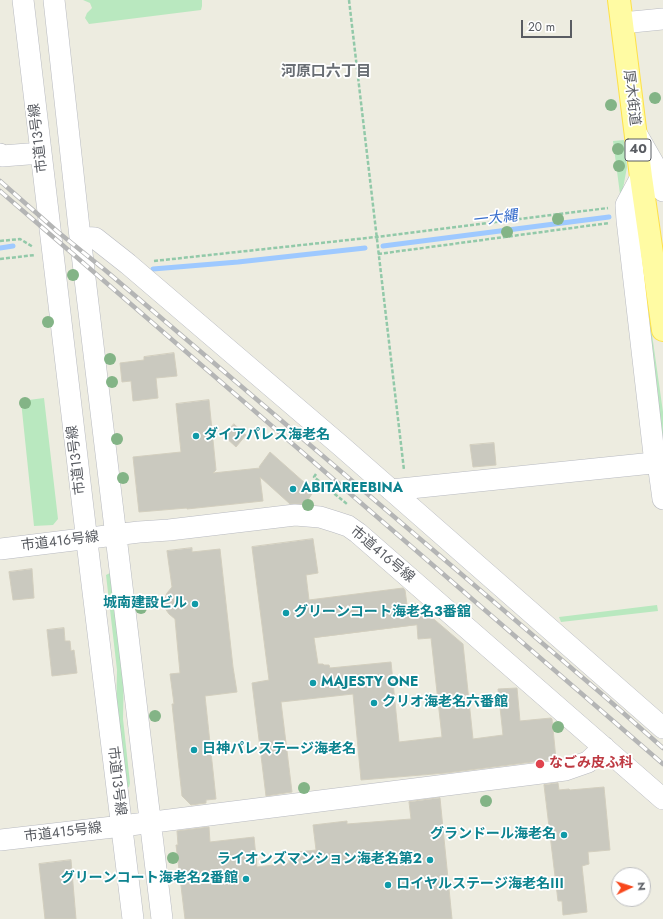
<!DOCTYPE html>
<html>
<head>
<meta charset="utf-8">
<style>
  body { margin:0 }
  #map { position:relative; width:663px; height:919px; overflow:hidden; background:#edece0; font-family:Jost,sans-serif }
  canvas { display:block }
  .north { position:absolute; left:611px; top:867px; width:40px; height:40px; box-sizing:border-box; background:#fff; border:1px solid #bdbec0; border-radius:50%; rotate:86deg; font-size:11px; font-weight:700; line-height:16px; text-align:center; color:#595c62 }
  .north::after { content:''; display:block; margin:auto; width:14px; height:18px; background:#f8471b; clip-path:polygon(50% 0,100% 100%,50% 72%,0 100%) }
  .scale { position:absolute; left:521px; top:20px; width:51px; height:18px; box-sizing:border-box; border:2px solid #595c62; border-top:0; padding-left:5px; font-size:12px; line-height:14px; white-space:nowrap; color:#595c62; -webkit-text-stroke:3px #fff; paint-order:stroke }
</style>
</head>
<body>
<div id="map">
<canvas width="663" height="919"></canvas>
<div class="north">N</div>
<div class="scale">20 m</div>
</div>
<script>
const c = document.querySelector('canvas').getContext('2d');
c.lineJoin = 'round';
function fill(path, color) { c.fillStyle = color; c.fill(path, 'evenodd'); }
function trace(path, color, width, dash) { c.strokeStyle = color; c.lineWidth = width; c.lineCap = dash ? 'butt' : 'round'; c.setLineDash(dash || []); c.stroke(path); }
function write(font, color, halo, rows, align = 'center') {
  c.font = font + ' Jost,"Noto Sans JP",sans-serif'; c.lineWidth = 3.5; c.setLineDash([]); c.textBaseline = 'middle'; c.strokeStyle = halo; c.fillStyle = color; for (const [text, x, y, turn = 0] of rows) {
    c.save(); c.translate(x, y); c.rotate((+turn || 0) * Math.PI / 180); c.textAlign = isNaN(turn) ? turn : align; if (halo) c.strokeText(text, 0, 0); c.fillText(text, 0, 0); c.restore();
  }
}
fill(new Path2D(`
  M83 0H202V6L201 10 89 24 85 18 87 13 92 8 90 3Z
  M624 140 627 167 622 194H620L613 141Z
  M645 285 663 412V457Z
  M44 398 58 519 53 525 34 526 21 401Z
  M110 573 112 576 124 669 123 719 130 783 129 787 127 788 116 720 117 670 106 575Z
  M657 605 658 611 561 622 559 617Z`), '#b9e8bf');
trace(new Path2D(`
  M383 246 609 217
  M0 248 13 246
  M153 269 238 262 365 248`), '#9ec9ff', 5);
const building = new Path2D(`
  M174 353 177 376 156 378 158 398 133 401 131 381 122 382 120 363 144 360V357Z
  M209 400 216 470 213 473 260 468 259 467 270 452 314 491 305 504H290L260 477 263 501 187 509V508L139 512 133 457 181 452 176 404Z
  M234 424 246 435 236 447 224 436Z
  M494 443 496 465 473 467 470 445Z
  M313 539 318 573 306 575 309 600 403 588 405 590 408 612H416L415 603 463 644 473 739 503 735 498 689 517 688 520 721 551 718 552 719 556 759 446 773 361 780 353 694 281 702 292 792 266 796 252 683 269 680 252 547ZM417 625 418 639 431 638 442 737 399 742 391 662 330 668 329 665H324L323 664H318L314 638Z
  M192 548V552L220 549 233 667 237 692 205 696 216 799 206 800V803L191 805 182 796 172 704H174L170 674 180 673 175 619 169 614 164 607V601L167 593 172 587 167 551Z
  M32 569 34 598 13 600 9 572Z
  M64 628 65 641H70L71 651 74 650 77 673 52 676 47 630Z
  M558 783 559 790 569 789 570 790 604 787 610 850 588 852 589 864 582 866 587 912 563 915 562 901H558L544 785Z
  M440 798 452 919H185L176 845H178L177 831 209 827 210 842 254 837 257 867 289 863 288 853 316 850 313 825 347 821V824L411 819 409 802Z
  M71 860 76 919H45L39 864Z`);
fill(building, '#cac9bf');
trace(building, '#d2cebe', 1);
const minor = new Path2D(`
  M23 0 90 567 133 919
  M54 0 80 237 162 919
  M622 23 663 19
  M636 133 659 173 663 191
  M0 154 2 156 41 153
  M641 177 626 205 627 220 655 463 659 470 663 499
  M80 237 95 238 128 264 341 446 663 728
  M391 490 663 462
  M0 549 139 532 169 530 295 515 320 517 336 522 348 526 358 533 663 799
  M0 840 122 826 565 770 588 762 604 747`);
const major = new Path2D(`
  M619 0 641 177 663 330`);
trace(minor, '#b8bac0', 22);
trace(major, '#fee148', 24);
trace(new Path2D(`
  M349 0 404 470
  M0 241 20 239 33 247
  M378 254 609 223
  M0 259 35 255
  M154 261 376 237 608 208
  M316 474 314 477 347 504`), '#92c9a9', 2.5, [4, 2]);
trace(minor, '#fff', 21);
trace(major, '#fffba3', 22);
const rail = new Path2D(`
  M0 181 58 232 105 270 603 695 663 748
  M0 191 663 764`);
trace(rail, '#b4b5b5', 4.5);
trace(rail, '#fff', 3, [9]);
c.fillStyle = '#83b486';
for (const [x, y] of [
  [655,98],
  [611,105],
  [618,149],
  [619,166],
  [558,219],
  [507,232],
  [73,275],
  [48,322],
  [110,359],
  [112,382],
  [25,403],
  [117,439],
  [123,478],
  [308,505],
  [141,608],
  [155,716],
  [558,727],
  [304,788],
  [486,801],
  [173,858]
]) { c.beginPath(); c.arc(x, y, 6, 0, 2 * Math.PI); c.fill(); }
for (const [x, y, r, color] of [
  [196,436,4,"#0f9aa8"],
  [293,489,4,"#0f9aa8"],
  [195,604,4,"#0f9aa8"],
  [286,613,4,"#0f9aa8"],
  [313,683,4,"#0f9aa8"],
  [374,703,4,"#0f9aa8"],
  [194,750,4,"#0f9aa8"],
  [540,764,5,"#e0444e"],
  [564,835,4,"#0f9aa8"],
  [430,860,4,"#0f9aa8"],
  [246,879,4,"#0f9aa8"],
  [388,885,4,"#0f9aa8"]
]) { const dot = new Path2D(); dot.arc(x, y, r, 0, 2 * Math.PI); c.fillStyle = color; c.fill(dot); trace(dot, '#fff', 1.5); }
for (const [x, y, w] of [
  [638,150,26]
]) { const box = new Path2D(); box.roundRect(x - w / 2, y - 11, w, 22, 3); c.fillStyle = '#fff'; c.fill(box); trace(box, '#595c62', 1); }
write('bold 13px', '#595c62', null, [
  ["40",638,150]
]);
write('14px', '#595c62', '#fff', [
  ["厚木街道",631,98,83],
  ["市道13号線",39,138,-97],
  ["市道13号線",77,460,-97],
  ["市道416号線",60,542,-7],
  ["市道416号線",382,555,40],
  ["市道13号線",116,781,83],
  ["市道415号線",63,833,-7]
]);
write('bold 14px', '#0d838f', '#fff', [
  ["ダイアパレス海老名",204,436],
  ["ABITAREEBINA",301,489],
  ["城南建設ビル",187,604,"right"],
  ["グリーンコート海老名3番舘",294,613],
  ["MAJESTY ONE",321,683],
  ["クリオ海老名六番館",382,703],
  ["日神パレステージ海老名",202,750],
  ["グランドール海老名",556,835,"right"],
  ["ライオンズマンション海老名第2",422,860,"right"],
  ["グリーンコート海老名2番館",238,879,"right"],
  ["ロイヤルステージ海老名Ⅲ",396,885]
], 'left');
write('bold 14px', '#be3a42', '#fff', [
  ["なごみ皮ふ科",549,764]
], 'left');
write('bold 15px', '#696e74', '#fff', [
  ["河原口六丁目",326,72]
]);
write('italic 15px', '#366dcc', '#fff', [
  ["一大縄",495,219,-7]
]);
</script>
</body>
</html>
